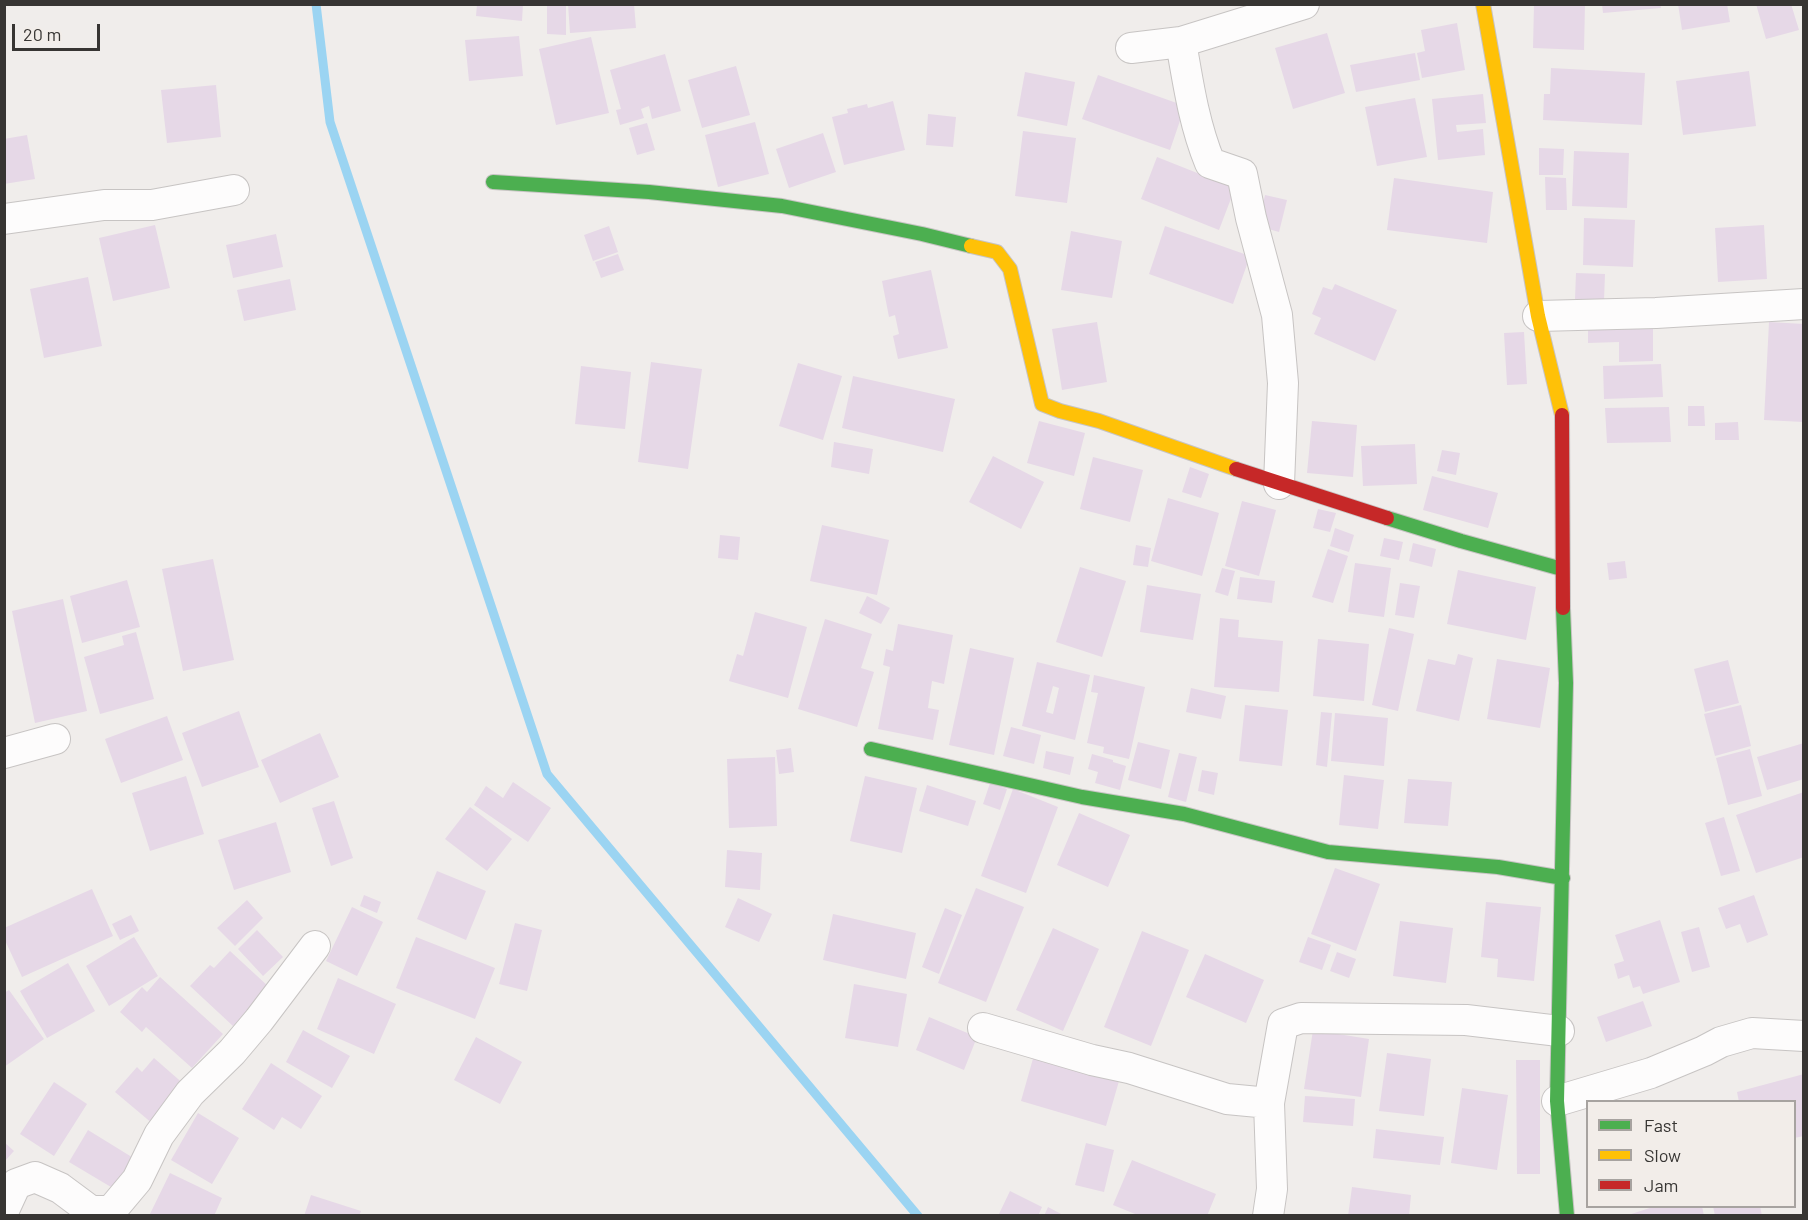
<!DOCTYPE html>
<html>
<head>
<meta charset="utf-8">
<style>
  body { margin:0 }
  #map { position:relative; width:1808px; height:1220px; overflow:hidden; background:#f0edeb; font-family:Barlow,sans-serif }
  canvas { display:block }
  .frame { position:absolute; inset:0; border:6px solid #373533; pointer-events:none }
  .legend { position:absolute; left:1586px; top:1100px; width:210px; height:108px; box-sizing:border-box; background:#f2ede9; border:2px solid #a7a3a0; margin:0; padding:8px 10px; list-style:none; font-size:18px; color:#373533 }
  .legend li { display:flex; align-items:center; gap:12px; height:30px }
  .legend b { width:30px; border:2px solid #a7a3a0 }
  .scale { position:absolute; left:12px; top:24px; width:88px; height:27px; box-sizing:border-box; border:3px solid #373533; border-top:0; padding-left:8px; font-size:18px; line-height:21px; white-space:nowrap; color:#373533; -webkit-text-stroke:4px #f2ede9; paint-order:stroke }
</style>
</head>
<body>
<div id="map">
<canvas width="1808" height="1220"></canvas>
<div class="frame"></div>
<ul class="legend">
<li><b style="height:8px;background:#4caf50"></b>Fast</li>
<li><b style="height:8px;background:#ffc107"></b>Slow</li>
<li><b style="height:8px;background:#c62828"></b>Jam</li>
</ul>
<div class="scale">20 m</div>
</div>
<script>
const c = document.querySelector('canvas').getContext('2d');
c.lineJoin = 'round';
function trace(path, color, width, dash) { c.strokeStyle = color; c.lineWidth = width; c.lineCap = dash ? 'butt' : 'round'; c.setLineDash(dash || []); c.stroke(path); }
function fill(path, color) { c.fillStyle = color; c.fill(path, 'evenodd'); }
trace(new Path2D(`
  M316 4 330 122 547 774 918 1216`), '#9bd4f2', 9);
fill(new Path2D(`
  M477 4H523L522 21 476 16Z
  M547 4H566V35L547 34Z
  M568 4H634L636 28 570 33Z
  M1534 4H1585L1584 50 1533 48Z
  M1602 4H1660L1661 8 1603 13Z
  M1678 4H1727L1730 22 1682 30Z
  M1756 4H1791L1799 30 1766 39Z
  M1457 23 1465 70 1422 78 1417 53 1425 51 1421 30Z
  M1327 33 1345 93 1293 109 1275 48Z
  M519 36 523 76 469 81 465 40Z
  M591 37 609 113 556 125 539 49Z
  M1415 53 1420 80 1356 92 1350 65Z
  M665 54 681 111 652 119 649 106 641 109 644 118 620 125 616 110 621 109 610 70Z
  M736 66 750 115 702 128 688 80Z
  M1551 68 1645 73 1642 125 1543 120 1544 94H1550Z
  M1749 71 1756 126 1683 135 1676 81Z
  M1025 72 1075 82 1067 126 1017 116Z
  M1098 75 1185 106 1170 150 1082 119Z
  M216 85 221 137 167 143 161 90Z
  M1483 94 1486 123 1456 125 1457 132 1483 129 1485 155 1438 160 1432 99Z
  M1415 98 1427 157 1377 166 1365 107Z
  M893 101 905 150 844 165 832 117 848 113 847 109 867 104 868 108Z
  M928 114 956 117 953 147 926 145Z
  M755 122 769 174 718 187 705 135Z
  M647 123 655 150 637 155 629 128Z
  M1023 131 1076 138 1067 203 1015 196Z
  M823 133 836 172 789 188 776 149Z
  M27 135 35 179 4 184V139Z
  M1539 148 1564 149 1563 175H1539Z
  M1574 151 1629 153 1627 208 1572 206Z
  M1157 157 1235 188 1219 230 1141 199Z
  M1545 177 1566 178 1567 210H1546Z
  M1394 178 1493 192 1487 243 1387 230Z
  M1265 195 1287 200 1279 232 1258 226Z
  M1584 218 1635 220 1633 267 1583 265Z
  M155 225 170 288 113 301 99 238Z
  M1764 225 1767 279 1718 282 1715 228Z
  M609 226 618 252 593 261 584 235Z
  M1165 226 1250 256 1233 304 1149 274Z
  M1071 231 1122 241 1112 298 1061 290Z
  M276 234 283 267 233 278 226 245Z
  M618 254 624 270 601 278 595 262Z
  M931 270 948 348 898 359 893 336 899 334 895 315 889 317 882 281Z
  M1576 273 1605 274 1604 300 1575 299Z
  M88 277 102 346 44 358 30 289Z
  M290 279 296 310 244 321 237 290Z
  M1335 284 1397 310 1375 361 1314 334 1321 318 1312 314 1323 287 1332 290Z
  M1097 322 1107 382 1062 390 1052 329Z
  M1769 322 1804 324V422L1764 420Z
  M1653 327V361L1619 362V342L1588 343V329Z
  M1524 332 1527 384 1507 385 1504 333Z
  M651 362 702 369 688 469 638 462Z
  M798 363 842 376 823 440 779 426Z
  M1661 364 1663 397 1604 399 1603 366Z
  M581 366 631 372 625 429 575 424Z
  M853 376 955 399 943 452 842 428Z
  M1688 406H1704L1705 426H1688Z
  M1669 407 1671 442 1607 443 1605 408Z
  M1039 421 1085 433 1074 476 1027 463Z
  M1312 421 1357 425 1353 477 1307 473Z
  M1738 422 1739 440H1715V423Z
  M834 442 873 449 869 474 831 467Z
  M1415 444 1417 484 1363 486 1361 446Z
  M1442 450 1460 453 1456 475 1437 471Z
  M993 456 1044 482 1021 529 969 502Z
  M1093 457 1143 470 1130 522 1080 509Z
  M1190 467 1209 474 1201 498 1182 492Z
  M1432 476 1498 493 1488 528 1423 510Z
  M1168 498 1219 513 1202 576 1151 561Z
  M1242 501 1276 510 1259 576 1225 566Z
  M1318 509 1336 513 1330 532 1313 528Z
  M822 525 889 540 877 595 810 581Z
  M1335 528 1354 535 1349 552 1330 546Z
  M720 535 740 537 738 560 718 558Z
  M1384 538 1403 542 1399 560 1380 556Z
  M1413 543 1436 549 1432 567 1409 561Z
  M1136 545 1151 548 1148 567 1133 565Z
  M1328 549 1348 556 1333 603 1312 597Z
  M213 559 234 660 183 671 162 569Z
  M1625 561 1627 578 1609 580 1607 563Z
  M1355 563 1391 568 1384 617 1348 612Z
  M1080 567 1126 581 1102 657 1056 642Z
  M1222 568 1235 571 1228 596 1215 592Z
  M1458 570 1536 587 1526 640 1447 624Z
  M1240 577 1275 581 1272 603 1237 599Z
  M127 580 140 627 82 643 70 596Z
  M1400 583 1420 586 1414 618 1395 615Z
  M1147 585 1201 594 1193 640 1140 632Z
  M867 596 890 608 881 624 859 613Z
  M63 599 87 711 35 723 12 611Z
  M755 612 807 627 788 698 729 681 737 654 743 656Z
  M1220 618 1239 620 1238 637 1283 641 1279 692 1214 687Z
  M825 619 872 634 861 668 874 672 857 727 798 709Z
  M898 624 953 635 944 684 932 681 928 708 939 710 933 740 878 729 890 667 883 665 886 649 893 651Z
  M1389 628 1414 634 1398 711 1372 705Z
  M136 632 154 699 100 714 84 657 124 645 122 636Z
  M1318 639 1369 644 1364 701 1313 696Z
  M970 648 1014 658 994 755 949 745Z
  M1458 654 1473 658 1459 721 1416 711 1428 659 1455 665Z
  M1497 659 1550 668 1540 728 1487 719Z
  M1728 660 1739 703 1705 712 1694 669Z
  M1037 662 1090 675 1075 740 1022 726ZM1053 686 1059 688 1053 714 1046 712Z
  M1094 675 1145 687 1129 759 1103 753 1104 747 1087 743 1098 693 1091 692Z
  M1191 688 1226 696 1221 719 1186 712Z
  M1245 705 1288 710 1282 766 1239 761Z
  M1741 705 1751 746 1715 756 1704 714Z
  M239 711 259 767 202 787 182 733Z
  M1321 712 1332 713 1327 767 1316 765Z
  M1335 713 1388 718 1384 766 1331 761Z
  M167 716 183 760 121 783 105 739Z
  M1011 727 1041 735 1034 764 1003 756Z
  M320 733 339 777 280 803 261 760Z
  M1138 742 1170 750 1161 789 1128 780Z
  M1804 743V779L1767 790 1757 757Z
  M791 748 794 772 779 774 776 750Z
  M1750 749 1762 796 1728 805 1716 758Z
  M1046 751 1074 757 1070 775 1043 768Z
  M1179 753 1197 757 1186 802 1168 797Z
  M1092 754 1113 760V762L1126 766 1120 790 1095 783 1098 772 1088 769Z
  M775 757 777 826 729 828 727 759Z
  M1202 770 1218 773 1214 795 1198 791Z
  M1344 775 1384 780 1378 829 1339 825Z
  M186 776 204 834 150 851 132 793Z
  M865 776 917 788 902 853 850 841Z
  M1408 779 1452 782 1448 826 1404 823Z
  M513 782 551 808 528 842 474 805 486 786 503 798Z
  M990 783 1007 789 1000 810 983 804Z
  M927 785 976 801 968 826 919 811Z
  M1013 789 1058 807 1026 893 981 876Z
  M1804 792V857L1756 873 1736 815Z
  M334 801 353 858 331 866 312 808Z
  M470 807 512 839 487 871 445 839Z
  M1079 813 1130 835 1108 887 1057 865Z
  M1724 817 1740 871 1721 876 1705 823Z
  M276 822 291 872 234 890 218 840Z
  M727 850 762 853 760 890 725 887Z
  M1335 868 1380 884 1356 951 1311 934Z
  M437 871 486 891 466 940 417 919Z
  M976 888 1024 907 986 1002 938 983Z
  M92 889 113 936 22 977 4 938V928Z
  M364 895 381 902 377 913 360 906Z
  M1754 895 1768 935 1747 943 1740 924 1726 929 1718 908Z
  M738 898 772 914 759 942 725 927Z
  M247 900 263 918 235 946 217 928Z
  M1486 902 1541 907 1534 981 1497 977 1498 959 1481 957Z
  M352 907 383 922 357 976 326 961Z
  M945 908 962 915 939 974 922 967Z
  M833 914 916 933 906 979 823 960Z
  M131 915 139 931 120 940 112 924Z
  M1660 920 1680 982 1643 994 1640 986 1633 988 1629 975 1618 979 1614 964 1624 961 1615 935Z
  M1400 921 1453 928 1446 983 1393 976Z
  M515 923 542 930 527 991 499 984Z
  M1699 927 1710 967 1692 972 1681 932Z
  M1053 928 1099 949 1063 1031 1016 1010Z
  M257 930 283 957 263 976 238 949Z
  M1142 931 1189 950 1151 1046 1104 1027Z
  M134 937 158 976 109 1006 86 966Z
  M416 937 495 968 475 1019 396 988Z
  M1308 937 1331 945 1322 970 1299 962Z
  M230 951 269 987 233 1026 190 986 210 965 214 968Z
  M1337 952 1356 959 1349 978 1330 971Z
  M1205 954 1264 980 1246 1023 1186 997Z
  M68 963 95 1011 47 1038 20 991Z
  M160 977 223 1034 192 1068 146 1027 142 1032 120 1012 142 987 147 992Z
  M338 978 396 1004 374 1054 317 1029Z
  M854 984 907 994 898 1047 845 1038Z
  M9 990 44 1039 4 1067V993Z
  M1643 1001 1652 1026 1606 1042 1597 1017Z
  M929 1017 977 1037 964 1070 916 1050Z
  M303 1030 350 1056 332 1088 286 1062Z
  M1313 1030 1369 1039 1361 1097 1304 1089Z
  M476 1037 522 1062 500 1104 454 1080Z
  M1387 1053 1431 1059 1424 1116 1379 1111Z
  M1034 1055 1119 1081 1106 1126 1021 1101Z
  M154 1058 186 1086 153 1124 115 1092 137 1067 142 1072Z
  M1516 1060H1540V1174H1517Z
  M271 1063 322 1096 301 1129 282 1117 274 1130 242 1109Z
  M1804 1074V1136L1794 1138V1102H1739L1737 1092Z
  M54 1082 87 1104 54 1156 20 1134Z
  M1462 1088 1508 1095 1497 1170 1451 1163Z
  M1305 1096 1355 1099 1353 1126 1303 1122Z
  M198 1113 239 1138 212 1184 171 1160Z
  M1376 1129 1444 1137 1440 1165 1373 1158Z
  M88 1130 135 1159 116 1190 69 1162Z
  M4 1142 14 1151 4 1162Z
  M1086 1143 1114 1150 1104 1192 1075 1185Z
  M1132 1160 1216 1194 1207 1216H1140L1113 1205Z
  M170 1173 222 1198 214 1216H149Z
  M1352 1187 1411 1195 1409 1216H1348Z
  M1010 1191 1042 1207 1038 1216H998Z
  M311 1195 361 1211 359 1216H304Z
  M1656 1206H1702L1704 1216H1625Z
  M1713 1206H1760L1762 1216H1715Z
  M1048 1207 1065 1216H1044Z`), '#e6d8e7');
const street = new Path2D(`
  M1181 42C1188 83 1194 124 1210 163L1242 174 1251 218 1277 315 1283 383 1279 484
  M1131 48 1181 42 1304 4
  M4 219 104 205H152L234 190
  M1538 316 1656 313 1804 304
  M4 753 55 739
  M983 1028 1092 1060 1129 1068 1227 1099 1269 1103
  M1557 1101 1651 1073 1704 1051 1721 1042 1752 1033 1804 1036
  M4 1210 16 1184 35 1177 60 1188 91 1211H111L137 1180 159 1135 190 1093 232 1052 259 1020 315 946
  M1268 1216 1272 1189 1269 1103 1283 1024 1301 1018 1466 1020 1559 1031`);
const fast = new Path2D(`
  M493 182 649 192 782 206 922 234 971 246
  M1387 518 1461 541 1562 569
  M1563 608 1566 683 1557 1101 1567 1216
  M871 749 1082 797 1184 814 1328 852 1498 867 1563 878`);
const slow = new Path2D(`
  M1483 4 1538 316 1562 415
  M971 246 997 252 1010 269 1042 404 1060 411 1099 421 1236 469`);
const jam = new Path2D(`
  M1562 415 1563 608
  M1236 469 1387 518`);
trace(street, '#c7c4c3', 32);
trace(fast, '#c7c4c3', 16);
trace(slow, '#c7c4c3', 16);
trace(jam, '#c7c4c3', 16);
trace(street, '#fdfcfc', 30);
trace(fast, '#4caf50', 14);
trace(slow, '#ffc107', 14);
trace(jam, '#c62828', 14);
</script>
</body>
</html>
